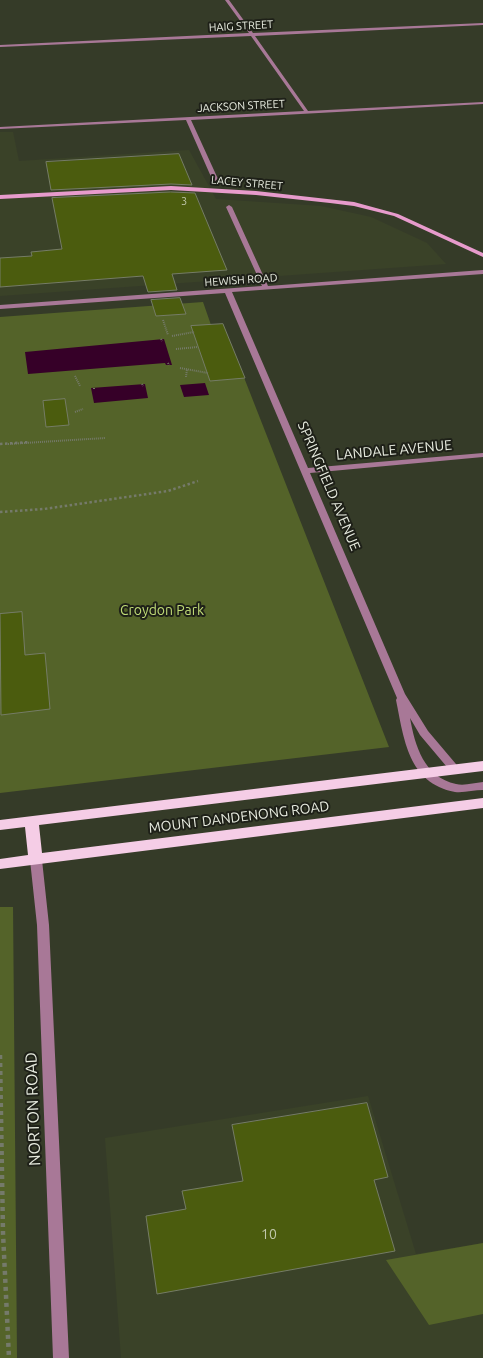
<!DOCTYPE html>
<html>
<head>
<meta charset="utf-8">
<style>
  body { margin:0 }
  canvas { display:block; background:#353b28 }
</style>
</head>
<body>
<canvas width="483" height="1358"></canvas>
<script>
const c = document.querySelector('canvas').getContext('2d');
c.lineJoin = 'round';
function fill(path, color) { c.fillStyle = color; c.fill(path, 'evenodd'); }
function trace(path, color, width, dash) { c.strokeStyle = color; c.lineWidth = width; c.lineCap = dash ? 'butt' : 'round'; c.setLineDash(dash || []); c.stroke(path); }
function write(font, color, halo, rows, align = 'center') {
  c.font = font + ' Ubuntu,sans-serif'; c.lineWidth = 4; c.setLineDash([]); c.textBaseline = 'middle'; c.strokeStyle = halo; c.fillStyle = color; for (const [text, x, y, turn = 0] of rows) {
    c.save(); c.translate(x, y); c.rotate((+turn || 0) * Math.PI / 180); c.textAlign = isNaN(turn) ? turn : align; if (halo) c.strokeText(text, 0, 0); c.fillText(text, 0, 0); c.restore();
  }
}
fill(new Path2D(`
  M0 132H13L19 161 189 150 216 199 321 206 371 217 427 243 446 264 0 296Z
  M368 1096 416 1254 483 1243V1358H121L105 1138Z`), '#3a4228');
fill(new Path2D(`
  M203 302 211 325 223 324 389 747 0 793V317Z
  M0 907H13L17 1358H0Z
  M483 1243V1314L429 1325 386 1260Z`), '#546329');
fill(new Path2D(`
  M164 339 172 365H166L165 363 28 374 25 352Z
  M205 383 209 395 184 397 180 385Z
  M145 384 148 398 94 403 91 388Z`), '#360028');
const building = new Path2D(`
  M179 154 192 185 171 184 51 190 46 162Z
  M171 192 195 193 227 270 172 274 177 290 148 292 143 276 0 287V258L32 256 31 252 62 249 52 198Z
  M180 298 186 314 156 316 151 300Z
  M223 324 245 378 210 381 191 326Z
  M65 399 69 425 46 427 43 401Z
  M22 612 25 655 45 653 50 709 1 715 0 614Z
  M367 1103 388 1177 374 1180 395 1251 157 1294 146 1216 186 1209 182 1191 243 1181 232 1125Z`);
fill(building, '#4b5c0e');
trace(building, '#757c66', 1);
trace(new Path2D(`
  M163 320 168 335
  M172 336 194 332
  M161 339 162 341
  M176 349 198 347
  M168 363 169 365
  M180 368 208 373
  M75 376 80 386
  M186 377 187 369
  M142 384 143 386
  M94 388V390
  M75 412 83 409
  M8 444 105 438`), '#757a6a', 2, [1, 1]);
trace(new Path2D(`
  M0 444 30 442
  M0 512 44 509 168 491 198 481`), '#757a6a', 2.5, [2.5, 2.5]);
trace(new Path2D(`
  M0 1055 3 1233 9 1358`), '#757a6a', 4.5, [4, 4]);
fill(new Path2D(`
  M225 0H229L253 33 483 23V25L255 36 308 111 483 102V104L191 120 218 179 215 181 212 179 186 120 0 129V127L304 111 251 36 0 47V45L249 33Z
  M229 205 232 207 268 286 483 270V274L232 292 308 468 483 453V457L310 473 405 694 428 731 461 770 460 773H452L420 735 410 718C415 746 424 777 456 784 464 786 474 783 483 782V790C474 790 464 793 455 792 408 783 404 739 396 700L397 698 225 293 0 309V305L262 286 226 207Z
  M36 856 40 857 42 860 49 925 69 1358H53L37 925 30 860 32 857Z`), '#a87897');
fill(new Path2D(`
  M171 186 256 191 354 202 398 214 483 253V257L394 216 354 206 330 203 256 195 171 190 0 199V195Z`), '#e79bcc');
fill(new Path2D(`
  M483 761V771L39 825 42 853 483 798V808L0 869V859L28 855 25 827 0 830V820Z`), '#f5cde6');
write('11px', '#e8ece0', '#1e2018', [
  ["HAIG STREET",241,26,-3],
  ["JACKSON STREET",241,106,-3],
  ["LACEY STREET",247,183,5],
  ["HEWISH ROAD",241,280,-4]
]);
write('11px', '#c1c8ac', null, [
  ["3",184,201]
]);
write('14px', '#e8ece0', '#1e2018', [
  ["LANDALE AVENUE",394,450,-5],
  ["SPRINGFIELD AVENUE",329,486,67],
  ["MOUNT DANDENONG ROAD",239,817,-7]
]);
write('14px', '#c0dc77', '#1e2018', [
  ["Croydon Park",162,610]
]);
write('14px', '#c1c8ac', null, [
  ["10",269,1234]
]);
write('16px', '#e8ece0', '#1e2018', [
  ["NORTON ROAD",33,1109,-92]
]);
</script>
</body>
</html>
